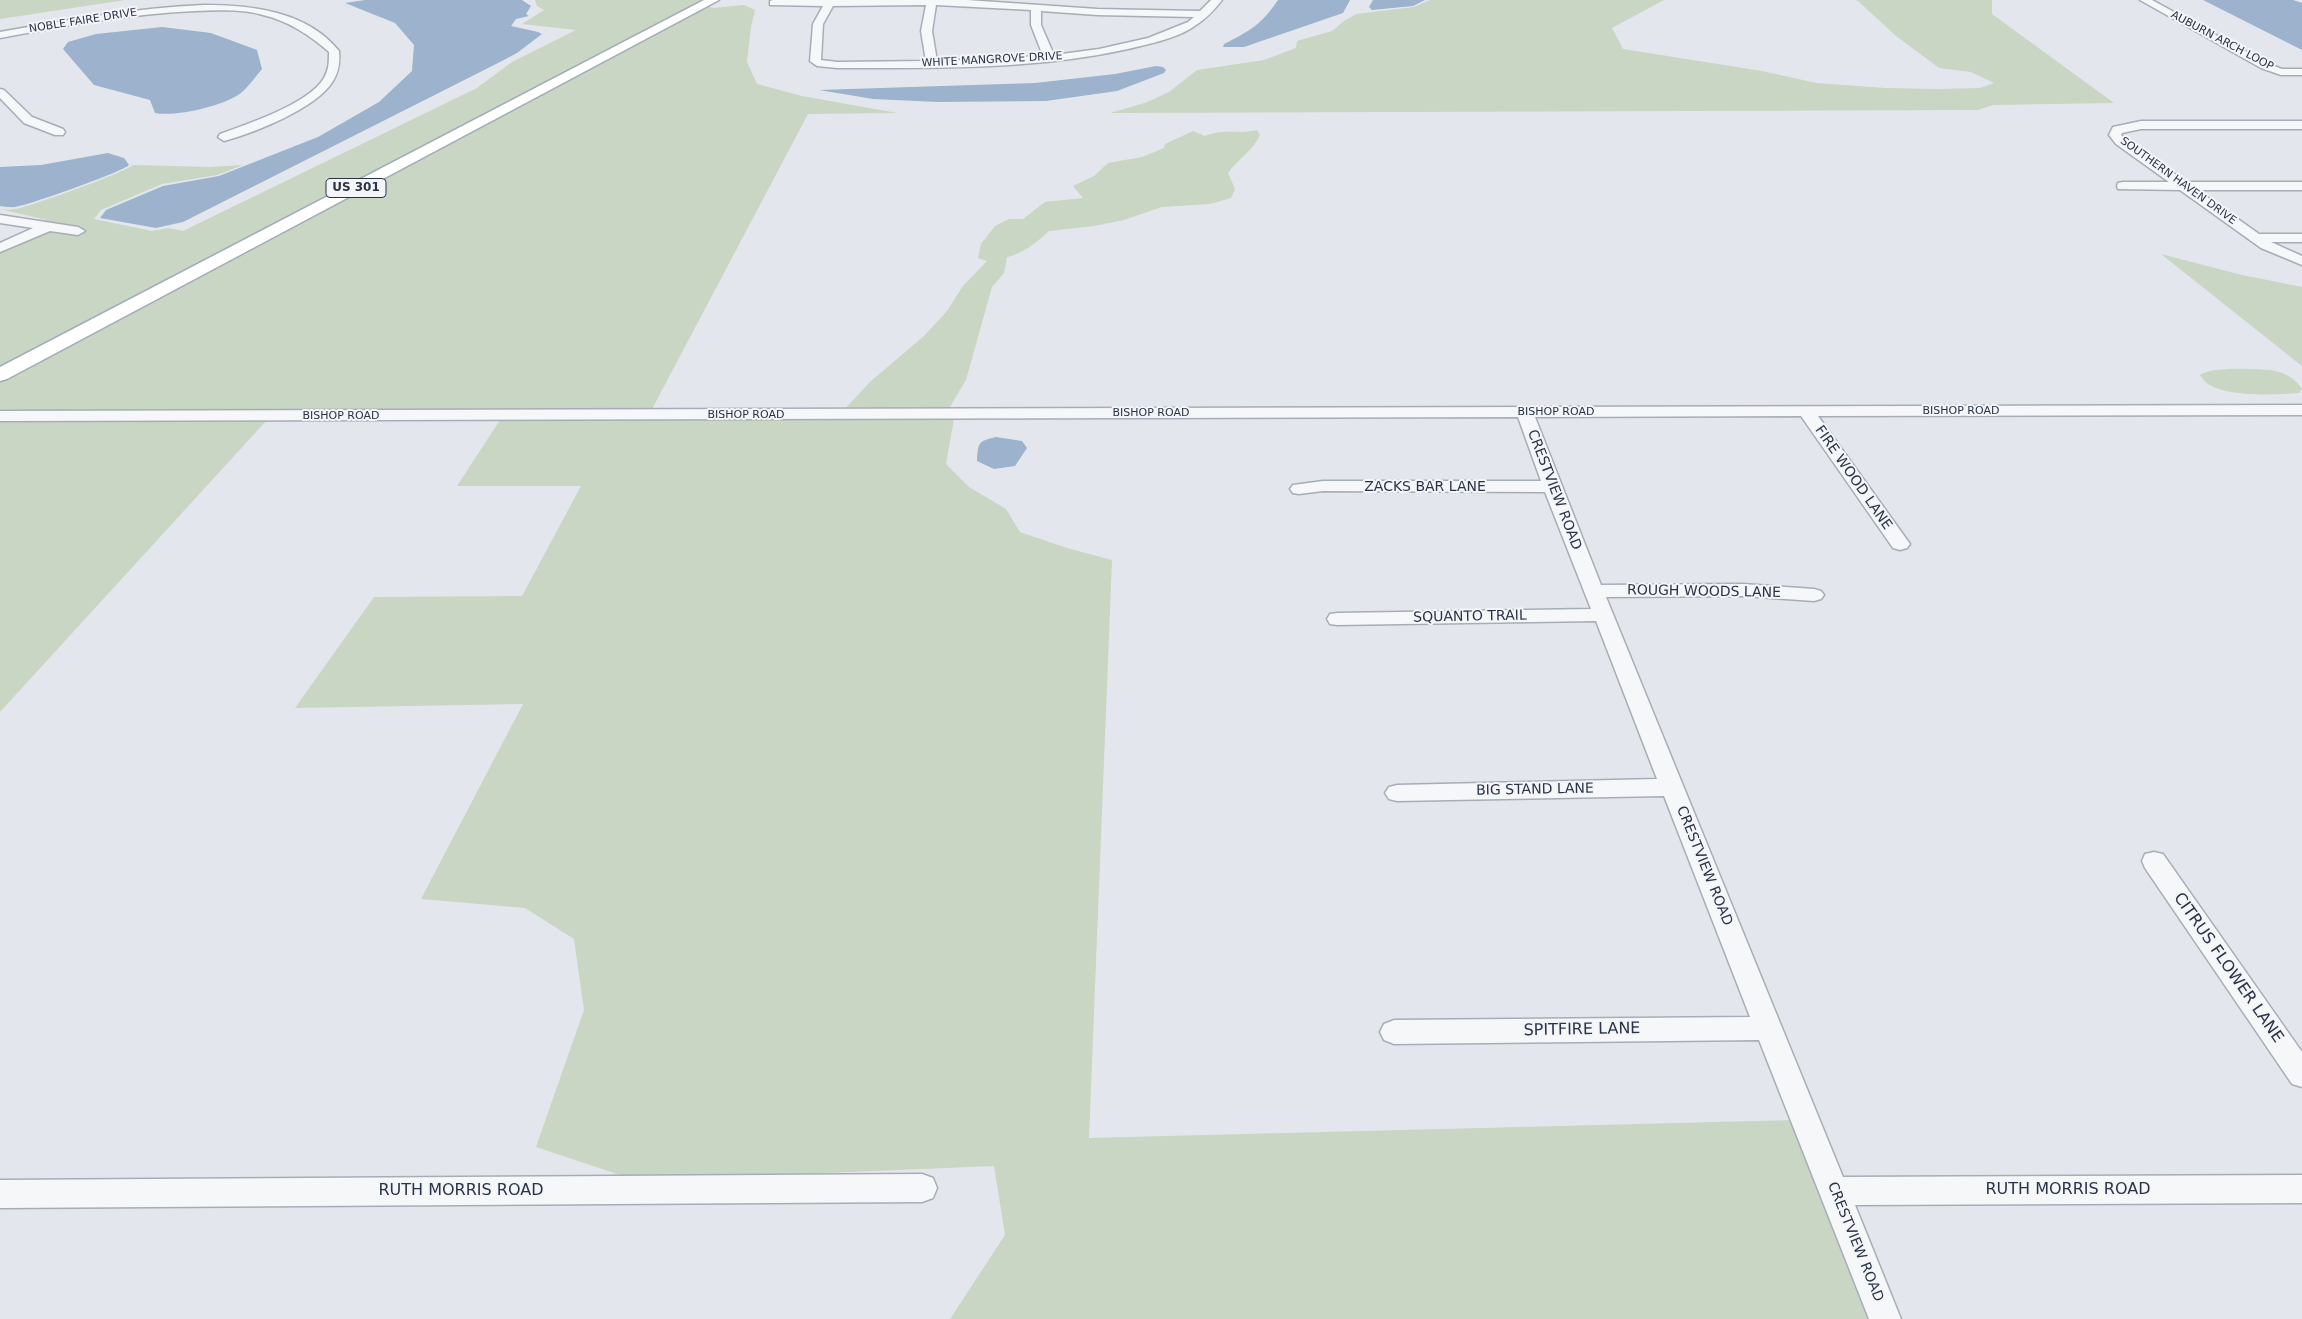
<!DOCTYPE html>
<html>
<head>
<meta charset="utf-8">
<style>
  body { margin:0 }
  canvas { display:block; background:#e3e6ec }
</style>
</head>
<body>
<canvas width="2302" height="1319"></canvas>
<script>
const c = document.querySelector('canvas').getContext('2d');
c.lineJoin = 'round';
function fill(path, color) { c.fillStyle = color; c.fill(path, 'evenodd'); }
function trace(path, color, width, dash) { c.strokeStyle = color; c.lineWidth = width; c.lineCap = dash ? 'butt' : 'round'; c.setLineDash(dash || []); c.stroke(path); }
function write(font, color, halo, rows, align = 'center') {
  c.font = font + ' "DejaVu Sans",sans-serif'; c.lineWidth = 4; c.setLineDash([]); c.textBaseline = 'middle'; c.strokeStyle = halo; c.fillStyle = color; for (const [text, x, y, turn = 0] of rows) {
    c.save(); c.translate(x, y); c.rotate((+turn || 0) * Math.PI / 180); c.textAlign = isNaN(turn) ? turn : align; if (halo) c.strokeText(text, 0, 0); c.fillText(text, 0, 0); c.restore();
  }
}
fill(new Path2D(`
  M0 0H125L0 19Z
  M535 0H701L695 3 700 5 0 371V251L48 230 77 235 87 230 42 222 47 220 0 209C7 210 13 210 20 208 34 205 126 172 133 165L210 167 243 165 217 175 162 184 101 210 94 219 152 231 168 228 183 231 477 88 512 62 576 30 522 24 544 10 537 6Z
  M1430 0H1664L1612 28 1623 49 1762 71 1816 83 1885 88 1937 89 1980 88 1994 83 1971 72 1939 68 1896 36 1858 1 1854 0H1992V14L2114 103 1993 105 1978 110 1110 113 1145 103 1169 92 1197 70 1264 60 1296 48 1297 41 1332 31 1344 21 1356 14 1414 7Z
  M744 5 755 10 751 27 747 62 757 84 802 96 897 113 808 114 651 411 0 412V379L706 6 714 8Z
  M1257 130 1260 135C1252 152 1238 159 1228 173L1235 189 1231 198 1210 204 1162 207 1124 220 1094 226 1049 231C1039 241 1022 254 1007 257L1004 273 992 287 966 380 948 410 843 411 870 382 924 336 947 311 963 286 987 261 978 258 981 244 995 226 1009 219H1023L1045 202 1083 198 1073 186 1094 176 1108 163 1142 157 1164 148 1165 144 1193 131 1205 136C1227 128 1237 135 1257 130Z
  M2161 254 2242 275 2302 287V366Z
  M2271 370C2285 373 2294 377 2302 389L2299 393C2276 395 2227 397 2208 384 2205 382 2202 378 2200 375 2213 366 2255 369 2271 370Z
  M954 419 946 464 969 487 1006 509 1020 532 1067 548 1112 560 1089 1138 1794 1120 1871 1319H950L1005 1235 994 1166 754 1176H623L536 1147 584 1010 574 939 525 908 421 899 523 704 295 708 374 597 522 596 581 486H457L500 420Z
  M0 420H267L0 712Z`), '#c8d6c3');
fill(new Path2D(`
  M365 0H522L531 6 526 14 529 16 516 19 511 26 538 32 542 34 517 53 498 63 183 222 156 228 100 218 106 210 163 186 219 176 318 137 379 102 412 71 414 45 395 23 345 3Z
  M1278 0H1350L1343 13 1244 47H1223L1224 44C1250 31 1262 24 1278 0Z
  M1373 0H1425L1413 6 1372 10 1369 7Z
  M2203 0H2293L2302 3V50Z
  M162 27 211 33 257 50 262 69C255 77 249 86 241 93 224 106 176 117 155 113L150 100 94 85 63 49 68 42 96 34Z
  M1156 66 1163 67 1166 70 1164 73 1117 91 1046 101 938 102 873 99 819 90 1035 83 1115 74Z
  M108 153 124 158 129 165C124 171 32 204 19 206 13 208 7 207 0 206V167L41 165Z
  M996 437 1022 441 1027 448 1015 466 994 469 977 461C978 443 978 441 996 437Z`), '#9cb2cd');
const minor = new Path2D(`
  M773 0H967L1097 9 1200 11 1211 0H1222C1214 10 1207 18 1196 25 1179 38 1149 44 1128 49 1033 70 934 68 837 68L817 66 810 61 813 24 823 6 770 5V1ZM926 5 921 31 926 61 837 62 821 60 823 24 833 6ZM936 5 1031 10V25L1043 56 937 61 932 31ZM1041 11 1097 15 1194 17 1188 22 1148 38 1099 49 1054 55 1041 25Z
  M2140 0H2152L2269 64 2282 69H2302V75H2281L2261 68Z
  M204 5C251 5 307 11 339 51 340 62 339 71 333 81 317 108 254 133 224 141L218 137 220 134C247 124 309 104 324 78 329 69 329 62 329 52 310 35 288 21 263 15 242 9 218 10 195 11 129 14 65 26 0 38V32C68 20 135 8 204 5Z
  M0 89 4 90 32 117 63 129 65 132 63 135H55L24 123 0 98Z
  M2141 121H2302V129H2141L2122 133 2121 135 2186 182H2302V190H2197L2259 234H2302V242H2271L2302 256V265L2261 248 2180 190 2118 189 2117 186 2118 183 2123 182H2169L2116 144 2109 135 2113 127Z
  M0 215 78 227 85 231 78 235 50 231 0 252V243L33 228 0 223Z
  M2302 405V415L1818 416 1910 544 1907 548 1900 550 1893 548 1801 416 1535 417 1601 585 1743 584 1814 589 1821 591 1824 595 1821 599 1814 601 1743 596 1606 597 1843 1177 2302 1175V1203L1855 1205 1901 1319H1869L1759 1040 1394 1044 1384 1040 1380 1032 1384 1024 1394 1020 1750 1017 1664 796 1397 801 1389 799 1385 793 1389 787 1397 785 1657 779 1596 621 1337 625 1330 624 1327 619 1330 614 1337 613 1591 609 1545 492 1323 491 1299 494 1293 493 1290 489 1293 485 1323 481H1541L1518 417 0 421V411Z
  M2154 852 2163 854 2302 1052V1087L2292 1084 2145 868 2142 861 2145 854Z
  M922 1174 933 1178 937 1188 933 1198 922 1202 0 1208V1180Z`);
const major = new Path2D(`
  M704 0H719L7 379 0 381V367Z`);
trace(minor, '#a7adb7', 3);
trace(major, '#a1aab8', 3);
fill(minor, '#f6f7f9');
fill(major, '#fff');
write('11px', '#293345', '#f3f5f9', [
  ["NOBLE FAIRE DRIVE",83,21,-9],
  ["AUBURN ARCH LOOP",2222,41,28],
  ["WHITE MANGROVE DRIVE",992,60,-3],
  ["SOUTHERN HAVEN DRIVE",2178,181,36],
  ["BISHOP ROAD",1961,411],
  ["BISHOP ROAD",1556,412],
  ["BISHOP ROAD",1151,413],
  ["BISHOP ROAD",746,415],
  ["BISHOP ROAD",341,416]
]);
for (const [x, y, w] of [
  [356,188,60]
]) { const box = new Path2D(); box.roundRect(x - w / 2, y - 9.5, w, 19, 4); c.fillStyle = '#f3f5f9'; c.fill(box); trace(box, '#293345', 1); }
write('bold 12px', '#293345', null, [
  ["US 301",356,188]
]);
write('14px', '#293345', '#f3f5f9', [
  ["FIRE WOOD LANE",1853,478,55],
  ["ZACKS BAR LANE",1425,487],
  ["CRESTVIEW ROAD",1554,490,69],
  ["ROUGH WOODS LANE",1704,592,1],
  ["SQUANTO TRAIL",1470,617,-1],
  ["BIG STAND LANE",1535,790,-1],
  ["CRESTVIEW ROAD",1704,866,68],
  ["CRESTVIEW ROAD",1855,1242,68]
]);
write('16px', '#293345', '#f3f5f9', [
  ["CITRUS FLOWER LANE",2228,968,55],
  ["SPITFIRE LANE",1582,1030,-1],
  ["RUTH MORRIS ROAD",2068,1190],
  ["RUTH MORRIS ROAD",461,1191]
]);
</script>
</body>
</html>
